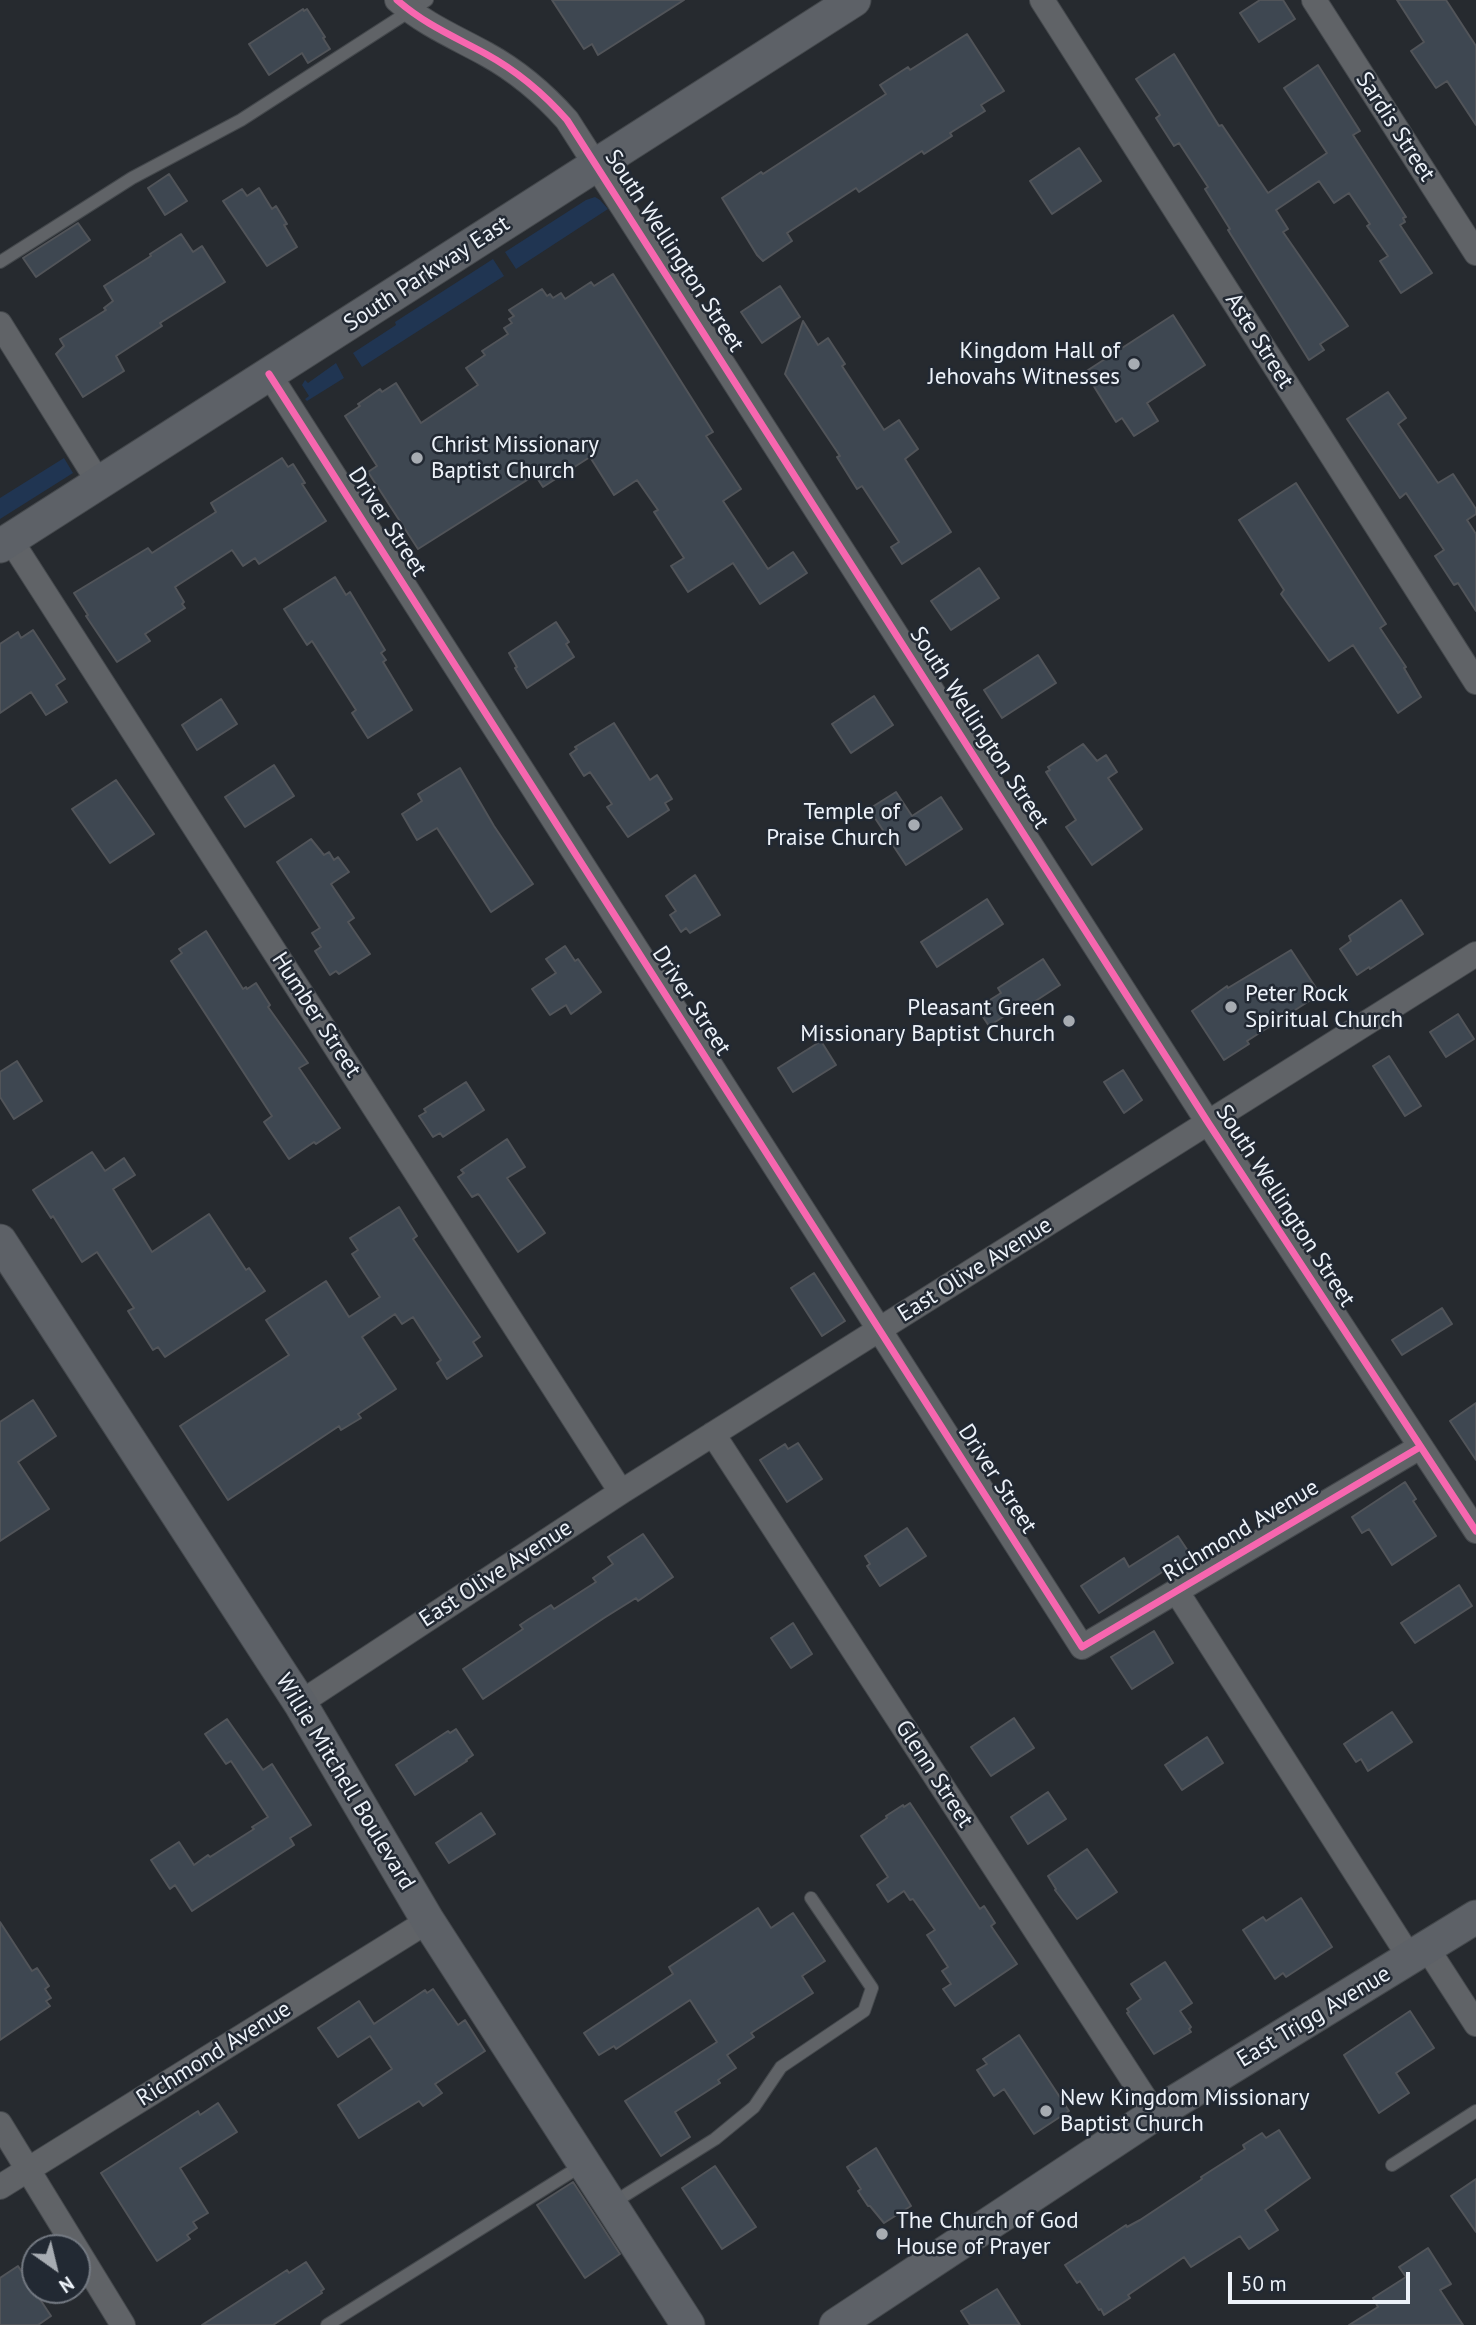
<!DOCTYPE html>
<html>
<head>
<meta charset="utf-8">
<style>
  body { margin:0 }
  #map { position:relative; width:1476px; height:2325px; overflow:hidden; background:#262a2f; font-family:"PT Sans",sans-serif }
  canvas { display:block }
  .north { position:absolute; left:21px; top:2234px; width:70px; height:70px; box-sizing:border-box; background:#222933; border:2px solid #737982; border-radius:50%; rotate:146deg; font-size:19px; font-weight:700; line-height:28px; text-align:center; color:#edf2f9 }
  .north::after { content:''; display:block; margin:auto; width:24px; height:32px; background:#a7acb2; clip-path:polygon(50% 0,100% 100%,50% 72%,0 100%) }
  .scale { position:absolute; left:1228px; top:2272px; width:182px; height:32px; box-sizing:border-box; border:4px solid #edf2f9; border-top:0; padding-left:9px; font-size:21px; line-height:24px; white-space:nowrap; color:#edf2f9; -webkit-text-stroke:5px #222933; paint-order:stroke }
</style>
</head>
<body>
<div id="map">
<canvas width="1476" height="2325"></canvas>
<div class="north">N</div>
<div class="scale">50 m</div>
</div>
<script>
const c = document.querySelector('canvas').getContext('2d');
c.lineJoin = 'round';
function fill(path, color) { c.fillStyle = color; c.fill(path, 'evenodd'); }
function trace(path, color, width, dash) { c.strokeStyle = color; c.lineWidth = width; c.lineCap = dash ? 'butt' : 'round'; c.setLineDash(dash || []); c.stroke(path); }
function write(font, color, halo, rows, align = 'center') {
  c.font = font + ' "PT Sans",sans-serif'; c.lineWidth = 5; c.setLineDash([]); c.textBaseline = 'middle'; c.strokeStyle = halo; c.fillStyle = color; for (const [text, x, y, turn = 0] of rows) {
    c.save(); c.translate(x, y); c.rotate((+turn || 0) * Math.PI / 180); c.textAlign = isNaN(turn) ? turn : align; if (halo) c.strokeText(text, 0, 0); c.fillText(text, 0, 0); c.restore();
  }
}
fill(new Path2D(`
  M595 197 600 200 608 209 516 269 505 252 586 200Z
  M493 259 504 276 362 367 353 353 396 325 395 322Z
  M336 363 344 378 307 401 305 399 309 396 302 385 305 380 308 383Z
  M64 458 73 473 0 519V498Z`), '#203552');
const building = new Path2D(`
  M552 0H684L598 55 592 44 584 49Z
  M1260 0H1283L1295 19 1259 42 1240 13Z
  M1397 0H1446L1476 46V125L1447 81 1436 88 1411 51 1424 42Z
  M303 9 304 11 307 9 325 37 323 38 330 49 308 63 302 53 269 75 249 44Z
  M967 34 1004 91 981 105 985 111 950 133 952 136 924 154 922 151 859 192 856 188 787 233 792 241 763 261 757 255 722 198 761 172 763 174 886 94 880 85 908 67 910 70Z
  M1174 54 1219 126 1222 125 1268 193 1327 153 1284 88 1318 65 1360 131 1353 135 1406 217 1403 218 1405 222 1400 225 1432 273 1401 293 1380 261 1388 256 1367 226 1370 224 1349 193 1334 203 1319 181 1276 210 1288 229 1283 232 1348 326 1320 344 1324 350 1309 360 1228 230 1230 229 1205 189 1208 187 1179 143 1174 146 1156 118 1160 115 1136 79Z
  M1079 148 1101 181 1052 214 1030 181Z
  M169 174 187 201 165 215 148 188Z
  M259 188 272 209 276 206 287 224 284 225 297 247 267 266 223 201 242 189 247 196Z
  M78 223 90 240 36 277 23 258Z
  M181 234 193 252 202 246 225 282 160 323 162 326 116 356 124 371 83 397 56 354 64 346 60 339 106 310 104 308 113 301 104 286 151 256 150 254Z
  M613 274 713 432 706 436 741 489 723 501 768 569 793 552 807 573 760 604 733 563 688 592 671 566 684 558 654 512 658 510 637 480 614 495 590 457 543 487 535 475 418 549 368 472 377 466 345 416 360 406 358 404 380 389 382 392 396 383 421 423 478 385 466 368 485 355 482 351 508 334 504 328 512 323 509 319 514 316 509 310 542 289 547 296 550 294 553 298 561 293 565 299 591 282 594 286Z
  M780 286 800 317 762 343 741 312Z
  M1173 315 1205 365 1147 403 1158 421 1134 436 1122 418 1116 422 1085 372Z
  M803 321 818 345 828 338 845 364 842 366 884 430 899 420 918 449 905 459 951 532 902 564 891 547 899 542 862 486 857 489 837 457 840 456 785 374Z
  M1388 392 1406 418 1398 424 1438 483 1453 474 1476 509V514L1467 520 1476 534V611L1458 583 1454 585 1435 556 1444 550 1406 493 1400 498 1347 419Z
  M282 458 288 467 293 464 305 483 302 484 326 521 259 564 255 558 243 566 232 550 175 587 184 602 182 604 185 608 145 634 150 641 117 662 86 616 88 615 74 593 148 548 152 553 216 512 211 503Z
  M1296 483 1386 624 1380 628 1406 667 1404 668 1421 697 1398 713 1353 645 1329 661 1281 594 1284 590 1239 520Z
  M979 568 999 598 951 630 931 601Z
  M335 577 346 595 350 592 385 650 381 653 386 660 383 662 412 710 368 738 352 713 356 710 312 641 307 645 284 609Z
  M556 622 569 642 566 644 574 657 527 688 515 668 517 667 509 653Z
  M33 630 65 679 56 685 67 702 46 715 31 692 0 713V644L18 632 21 638Z
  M1038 655 1056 683 1002 718 984 690Z
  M874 696 893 725 851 753 832 724Z
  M221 699 237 724 197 750 182 725Z
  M614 723 650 780 657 775 672 799 665 803 669 810 628 837 607 807 612 804 590 772 584 776 570 754 577 749 575 747Z
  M1083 744 1097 761 1106 755 1117 772 1108 778 1142 829 1092 865 1066 827 1076 820 1046 772 1050 770 1048 767Z
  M274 765 294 796 245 827 225 797Z
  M460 768 494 826 533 884 491 912 437 828 417 840 402 814 422 801 418 794Z
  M116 780 154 834 110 863 72 809Z
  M896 792 912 816 941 797 962 829 906 865 869 809Z
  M311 839 324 855 329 852 334 860 338 857 349 872 331 884 354 918 348 922 370 954 339 974 336 971 330 975 315 951 321 947 312 933 320 928 277 862Z
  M695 875 720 915 690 933 686 928 681 932 670 915 676 911 666 896Z
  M987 899 1003 924 937 967 921 942Z
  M1401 900 1423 934 1370 969 1369 967 1357 975 1340 949 1351 941 1349 936Z
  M206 931 243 989 246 987 247 989 256 983 270 1005 268 1007 308 1063 299 1068 340 1128 316 1144 314 1142 289 1159 264 1122 272 1116 171 961 182 953 179 949Z
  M565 946 575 961 578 959 601 992 571 1014 566 1005 550 1015 532 989 556 973 546 959Z
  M1291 950 1320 994 1247 1041 1249 1044 1224 1060 1192 1011 1227 986 1228 988Z
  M1043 959 1060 985 1014 1015 1012 1011 989 1026 977 1008 1001 993 998 988Z
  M1458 1014 1474 1039 1446 1057 1430 1032Z
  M821 1041 836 1065 793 1092 778 1068Z
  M1389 1056 1421 1106 1405 1116 1373 1066Z
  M17 1061 42 1101 14 1119 0 1097V1072Z
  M1123 1070 1142 1100 1124 1113 1104 1082Z
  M466 1082 484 1110 443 1137 440 1133 433 1137 419 1116 426 1112 424 1109Z
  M507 1139 525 1167 507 1178 545 1233 518 1252 480 1196 478 1194 472 1197 458 1177 464 1173 461 1170Z
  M92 1152 105 1171 124 1158 135 1175 113 1189 152 1252 209 1214 246 1270 249 1268 265 1291 165 1357 158 1347 153 1350 128 1311 134 1308 97 1252 82 1262 53 1216 51 1218 33 1190Z
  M399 1207 417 1236 413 1239 480 1337 473 1342 482 1356 447 1379 437 1363 441 1360 413 1317 402 1324 395 1314 362 1337 396 1389 358 1414 361 1418 341 1430 339 1426 228 1500 180 1426 289 1355 266 1320 326 1281 349 1317 380 1297 352 1254 358 1250 350 1238Z
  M814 1273 845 1321 822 1336 791 1288Z
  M1442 1308 1452 1324 1402 1355 1392 1340Z
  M33 1400 56 1436 18 1462 49 1509 0 1541V1422Z
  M1476 1403V1460L1450 1421Z
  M798 1443 822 1479 787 1502 760 1460 785 1444 788 1449Z
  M1405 1482 1416 1499 1413 1501 1436 1536 1392 1565 1369 1529 1362 1533 1352 1517Z
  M907 1528 926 1556 880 1586 867 1566 870 1564 865 1556Z
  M643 1534 673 1577 638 1601 636 1598 604 1618 483 1699 463 1669 523 1629 520 1625 529 1619 551 1605 554 1609 596 1582 593 1578 613 1564 608 1557Z
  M1178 1536 1190 1554 1099 1613 1081 1586 1124 1558 1129 1567Z
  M1459 1585 1472 1606 1415 1643 1401 1623Z
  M793 1623 812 1654 791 1668 771 1638Z
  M1154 1631 1173 1663 1132 1689 1111 1657Z
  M1392 1712 1412 1742 1368 1771 1361 1759 1356 1762 1344 1744Z
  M1014 1718 1034 1748 991 1776 971 1747Z
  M227 1719 263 1770 272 1764 311 1825 290 1838 294 1845 192 1911 175 1885 170 1889 151 1860 179 1842 194 1865 208 1855 210 1857 254 1829 252 1827 268 1817 231 1761 226 1764 205 1734Z
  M456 1729 473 1755 466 1760 467 1761 415 1795 396 1765 448 1731 450 1733Z
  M1207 1737 1223 1763 1182 1790 1165 1765Z
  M1048 1792 1066 1819 1028 1844 1011 1817Z
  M910 1803 980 1909 984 1906 995 1923 991 1926 1017 1964 955 2006 943 1989 951 1984 942 1971 948 1967 927 1935 935 1930 913 1899 910 1900 904 1891 888 1902 877 1885 888 1877 861 1836 887 1818 886 1816 903 1805 904 1807Z
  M481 1813 495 1834 449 1863 436 1843Z
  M1087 1849 1117 1892 1077 1919 1055 1890 1056 1889 1048 1876Z
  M1301 1898 1332 1947 1286 1977 1283 1973 1275 1979 1243 1930 1263 1917 1266 1921Z
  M758 1908 771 1928 793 1913 825 1961 802 1976 813 1993 751 2033 754 2037 727 2055 736 2068 718 2080 720 2083 675 2112 690 2137 661 2156 625 2101 717 2042 690 2000 616 2049 614 2046 599 2055 584 2033 673 1974 669 1967Z
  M0 1922 32 1971 37 1968 49 1986 45 1989 51 1998 46 2001 50 2006 0 2040Z
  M1165 1962 1192 2003 1180 2011 1191 2027 1189 2029 1191 2032 1154 2054 1127 2013 1129 2012 1127 2009 1141 1999 1131 1984Z
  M433 1989 458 2025 465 2020 485 2051 435 2084 442 2093 423 2106 419 2101 359 2138 338 2105 392 2069 370 2036 338 2057 318 2028 359 2001 374 2024 425 1990 427 1993Z
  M1410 2011 1434 2048 1396 2073 1409 2093 1379 2113 1344 2055Z
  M1019 2035 1069 2111 1034 2134 1004 2089 994 2096 977 2070 987 2064 983 2059Z
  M218 2103 237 2132 180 2168 208 2213 193 2222 197 2228 187 2235 190 2239 157 2261 101 2173 198 2111 200 2115Z
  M1279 2130 1310 2178 1265 2210 1278 2230 1249 2249 1240 2236 1191 2267 1184 2257 1128 2295 1130 2298 1104 2315 1101 2309 1099 2310 1080 2281 1077 2283 1065 2265 1126 2225 1127 2227 1140 2220 1202 2179 1201 2177 1245 2149 1243 2145 1262 2133 1266 2138Z
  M876 2148 911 2206 884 2223 870 2206H868L858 2191 861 2189 847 2167Z
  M715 2166 756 2227 722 2249 682 2188Z
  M1476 2179V2232L1451 2196Z
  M573 2182 620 2254 585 2278 537 2205Z
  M1428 2248 1451 2284 1440 2290 1463 2325H1349L1378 2307 1373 2298 1406 2277 1399 2267Z
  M306 2262 324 2289 321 2291 322 2293 273 2325H202L287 2270 289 2273Z
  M18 2266 51 2316 38 2325H0V2278Z
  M997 2289 1020 2325H970L961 2311Z`);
fill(building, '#3e4751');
trace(building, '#515459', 2);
const lane = new Path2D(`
  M0 262 132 178 241 120 427 0
  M1392 2165 1476 2111
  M611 2204 715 2139 754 2107 781 2067 864 2011 872 1988 811 1898
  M327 2325 584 2164`);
const street = new Path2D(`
  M397 0C424 24 455 37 486 54 517 71 544 94 567 120L1209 1124 1476 1531
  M1042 0 1476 682
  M1314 0 1476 253
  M0 324 99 483
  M269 374 1082 1647 1420 1447
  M10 539 621 1492
  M713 1434 1155 2114
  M1177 1592 1410 1958
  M300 1703 621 1492 1476 954
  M1427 1948 1476 2024
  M0 2124 123 2325
  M0 2187 428 1921`);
const secondary = new Path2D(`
  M0 546 854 0
  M0 1241 300 1703 428 1921 688 2325
  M836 2325 1155 2114 1476 1917`);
trace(lane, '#44484c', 14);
trace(street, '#44484c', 26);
trace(secondary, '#44484c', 35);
trace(lane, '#606367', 12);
trace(street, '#606367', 24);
trace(secondary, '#5d6167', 33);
trace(new Path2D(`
  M397 0C424 24 455 37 486 54 517 71 544 94 567 120L1209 1124 1476 1531
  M269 374 1082 1647 1420 1447`), '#f766af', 7);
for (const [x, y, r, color] of [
  [1134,364,7,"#a7acb2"],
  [417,458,7,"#a7acb2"],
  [914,825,7,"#a7acb2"],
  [1231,1007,7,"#a7acb2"],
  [1069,1021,7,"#a7acb2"],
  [1046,2111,7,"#a7acb2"],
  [882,2234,7,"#a7acb2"]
]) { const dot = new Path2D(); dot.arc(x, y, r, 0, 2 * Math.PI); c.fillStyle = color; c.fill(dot); trace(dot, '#222933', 2.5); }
write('23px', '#edf2f9', '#222933', [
  ["Sardis Street",1395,127,57],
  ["South Wellington Street",674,251,57],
  ["South Parkway East",427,274,-33],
  ["Aste Street",1259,341,58],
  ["Driver Street",387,522,57],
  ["South Wellington Street",979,728,57],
  ["Driver Street",691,1001,57],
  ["Humber Street",316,1015,57],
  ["South Wellington Street",1285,1206,57],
  ["East Olive Avenue",975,1270,-32],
  ["Driver Street",997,1479,57],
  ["Richmond Avenue",1241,1531,-31],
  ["East Olive Avenue",496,1574,-33],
  ["Glenn Street",934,1774,57],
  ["Willie Mitchell Boulevard",345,1782,59],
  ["East Trigg Avenue",1314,2017,-31],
  ["Richmond Avenue",214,2054,-32]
]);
write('23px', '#edf2f9', '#222933', [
  ["Kingdom Hall of",1120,351,"right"],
  ["Jehovahs Witnesses",1120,377,"right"],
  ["Christ Missionary",431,445],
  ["Baptist Church",431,471],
  ["Temple of",900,812,"right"],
  ["Praise Church",900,838,"right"],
  ["Peter Rock",1245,994],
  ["Spiritual Church",1245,1020],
  ["Pleasant Green",1055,1008,"right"],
  ["Missionary Baptist Church",1055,1034,"right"],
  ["New Kingdom Missionary",1060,2098],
  ["Baptist Church",1060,2124],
  ["The Church of God",896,2221],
  ["House of Prayer",896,2247]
], 'left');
</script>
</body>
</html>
